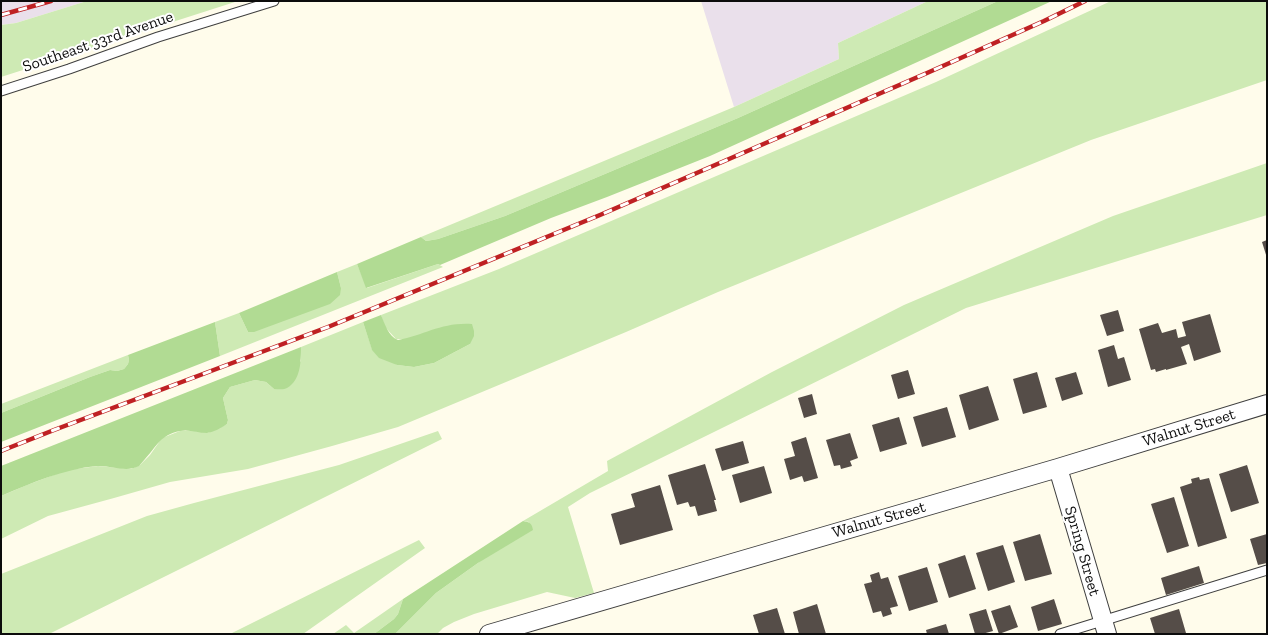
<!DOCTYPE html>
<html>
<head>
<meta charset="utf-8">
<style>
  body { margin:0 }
  #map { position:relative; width:1268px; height:635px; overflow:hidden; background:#fffceb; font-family:"Zilla Slab",serif }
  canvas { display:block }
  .frame { position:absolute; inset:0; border:2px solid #0c0c0c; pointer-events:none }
</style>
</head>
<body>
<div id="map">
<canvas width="1268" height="635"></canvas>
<div class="frame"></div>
</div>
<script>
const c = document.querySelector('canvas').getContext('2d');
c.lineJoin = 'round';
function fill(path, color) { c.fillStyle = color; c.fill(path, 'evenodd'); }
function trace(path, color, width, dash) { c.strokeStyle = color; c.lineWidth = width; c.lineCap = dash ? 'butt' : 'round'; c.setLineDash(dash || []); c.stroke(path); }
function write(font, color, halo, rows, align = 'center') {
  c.font = font + ' "Zilla Slab",serif'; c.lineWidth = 4; c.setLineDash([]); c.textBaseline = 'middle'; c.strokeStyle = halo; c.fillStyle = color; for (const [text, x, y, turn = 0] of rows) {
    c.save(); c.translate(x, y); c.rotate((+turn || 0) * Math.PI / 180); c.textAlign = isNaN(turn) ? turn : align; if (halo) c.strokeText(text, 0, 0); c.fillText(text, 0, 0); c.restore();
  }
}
fill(new Path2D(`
  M1 1H87L16 23 1 25Z
  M701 1H928L838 43 839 59 734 107Z`), '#eae0eb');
fill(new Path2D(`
  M87 1H238L1 77V25L16 23Z
  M928 1H998L738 118 505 216 438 239 426 241 421 237 734 107 839 59 838 43Z
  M1111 1H1267V80L1091 140 718 292 626 332 398 427 332 446 248 469 170 482 114 498 48 516 1 539V496L27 485 67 470 98 466 131 469 140 465 150 455 162 438 180 431H195L208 433 227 424 228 420 223 398 230 387 255 380 266 382 274 389 301 361V347L363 322 372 349 397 365 414 367 434 363 470 344 405 339H396L385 327 381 315 499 269 936 82Z
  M1267 163V215L966 308 590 493 568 507 594 593 575 598 547 592 474 614 454 622 443 628 437 634H395L436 593 478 563 529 522 523 521 608 471 607 461 772 372 904 305 1113 216Z
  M357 264 367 288 438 264 443 267 220 356 215 322 239 313 248 332 341 288 337 272Z
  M128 355 129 360 128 364 124 369 117 371 110 370 90 377 1 413V404Z
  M438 431 442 439 49 634H1V574L147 516 194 503 339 465Z
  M419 540 425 548 303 634H230Z
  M403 599 398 614 394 619 374 634H333L346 625 354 633Z`), '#ceeab4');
fill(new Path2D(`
  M998 1H1052L710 156 607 197 551 218 440 265 438 264 366 288 357 264 421 237 426 241 438 239 505 216 738 118Z
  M337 272 341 288 340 295 330 304 254 332H248L239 313Z
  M381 315C385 324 388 336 398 340 425 335 442 322 472 324L474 331V336L470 344 434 363 414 367 397 365 379 358 372 350 363 322Z
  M215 322 220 356 1 442V413L90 377 110 370 117 371 124 369 128 364 129 360 128 355Z
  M301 347C301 361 301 380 287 388 284 390 278 389 274 389L266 382 255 380 230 387 223 398 228 420 227 424C221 428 214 432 207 433 198 433 189 429 180 431 160 435 157 446 145 459 143 461 141 464 139 466 126 473 111 465 97 466 63 469 32 483 1 496V466Z
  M523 521C529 522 532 523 533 530L478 563 436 593 395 634H374L394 619 398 614 403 599Z`), '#b1db93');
fill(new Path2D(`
  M1267 240V258L1262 242Z
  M1118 310 1124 331 1107 336 1100 315Z
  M1210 314 1221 352 1194 361 1189 344 1181 347 1187 364 1166 370V369L1156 372 1155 369 1151 370 1139 329 1158 323 1162 333 1176 329 1178 338 1186 336 1182 322Z
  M1114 345 1118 359 1124 357 1131 380 1108 387 1098 350Z
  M908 370 915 394 898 399 891 375Z
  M1037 372 1047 407 1023 414 1013 379Z
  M1076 372 1083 394 1062 401 1055 378Z
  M988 386 999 420 969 430 959 395Z
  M812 394 817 414 804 418 798 398Z
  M947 407 956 437 922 447 913 417Z
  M899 417 907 444 880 452 872 425Z
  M850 433 858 458 850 461 852 466 841 469 840 465 834 466 826 440Z
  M806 437 818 478 804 482 802 476 790 480 784 459 795 456 791 442Z
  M743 441 749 463 722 471 715 449Z
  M705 464 716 500H714L717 511 698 516 695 506 690 507 688 502 677 505 668 475Z
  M1247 465 1259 503 1231 512 1219 474Z
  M764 466 772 493 740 503 732 475Z
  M1199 477 1200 480 1209 478 1227 538 1198 547 1180 487 1192 483 1191 479Z
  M660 485 673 530 620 545 611 514 635 507 631 494Z
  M1174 497 1189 546 1167 553 1151 504Z
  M1040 534 1052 574 1025 581 1013 542Z
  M1267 534V563L1258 565 1250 539Z
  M1003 545 1015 582 988 591 976 553Z
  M965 555 976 589 949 598 938 564Z
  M1199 566 1204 583 1166 595 1161 578Z
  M927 567 938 602 909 611 898 576Z
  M879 572 881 579 888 577 898 606 890 608 892 614 883 617 881 611 873 613 864 584 872 582 870 575Z
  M1054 599 1062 624 1038 631 1031 607Z
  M817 604 826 634H799L793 612Z
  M1010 605 1018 627 999 634 991 611Z
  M777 608 785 634H759L753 615Z
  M986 609 993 631 982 634H975L969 614Z
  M1179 609 1186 633 1183 634H1155L1150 618Z
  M946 624 949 634H927L926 630Z`), '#554d48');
const lane = new Path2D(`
  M1 91 69 69 158 37 274 1
  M1060 634 1267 570`);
const street = new Path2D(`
  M1058 468 1107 634
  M489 634 1058 468 1267 404`);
trace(lane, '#3f3f3f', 11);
trace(street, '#3f3f3f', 20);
trace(lane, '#fff', 9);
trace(street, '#fff', 18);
const rail = new Path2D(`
  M1 15 51 1
  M1 451 54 430 328 327 600 215 927 73 1044 21 1085 1`);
trace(rail, '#bf2123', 4.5);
trace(rail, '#fff', 3, [9]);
write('16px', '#0c0c0c', '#fff', [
  ["Southeast 33rd Avenue",98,42,-19],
  ["Walnut Street",1189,428,-17],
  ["Walnut Street",879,520,-16],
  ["Spring Street",1082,551,74]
]);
</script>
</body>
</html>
